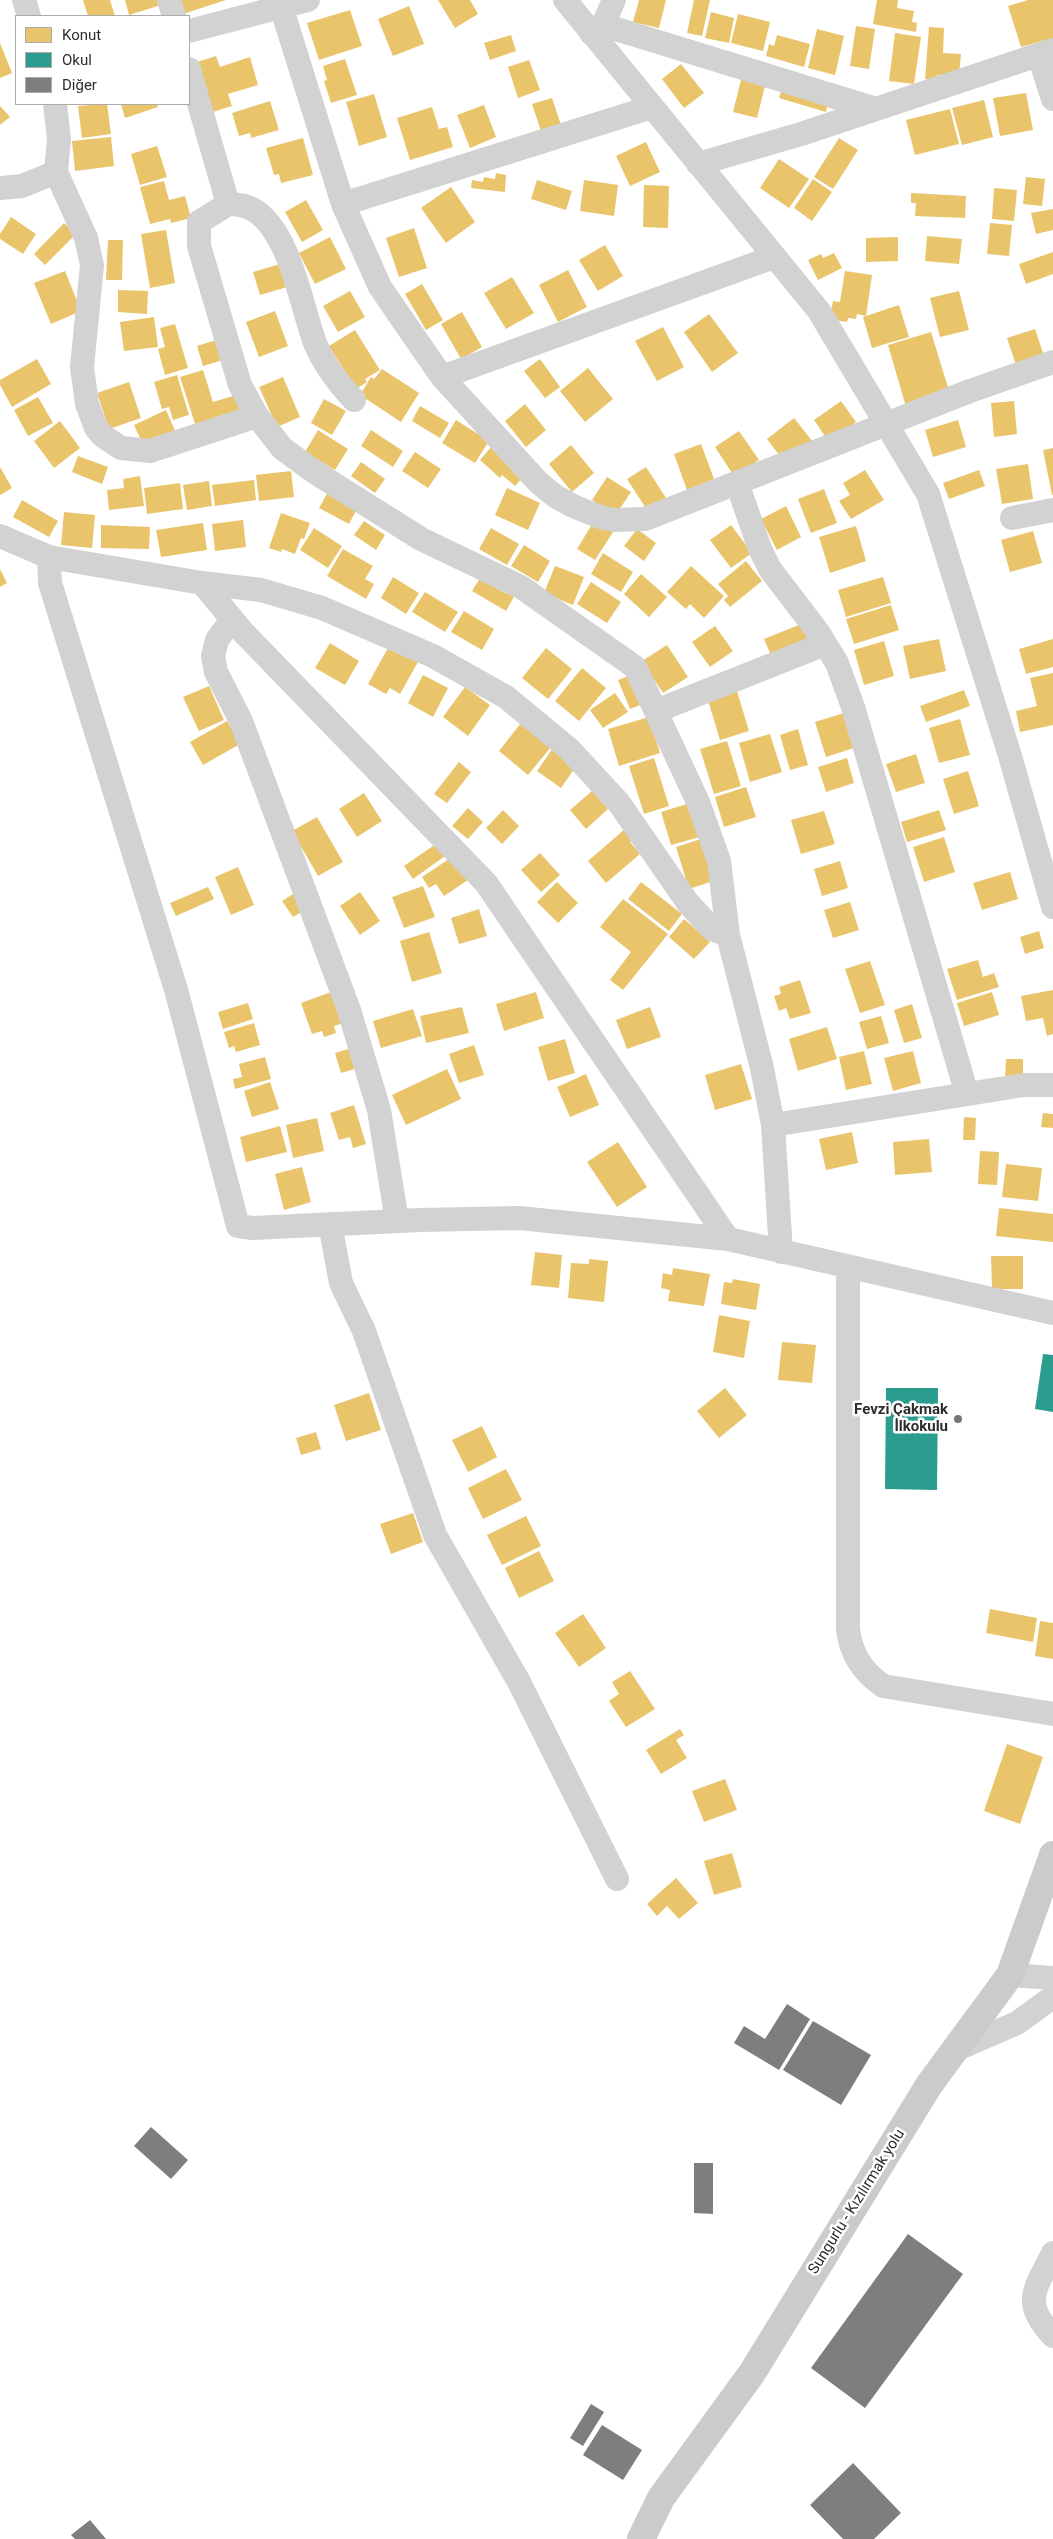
<!DOCTYPE html>
<html>
<head>
<meta charset="utf-8">
<style>
  body { margin:0 }
  #map { position:relative; width:1053px; height:2539px; overflow:hidden; background:#fff; font-family:Roboto,sans-serif }
  canvas { display:block }
  .legend { position:absolute; left:15px; top:15px; width:175px; height:90px; box-sizing:border-box; background:#fff; border:1px solid #ababab; margin:0; padding:6px 9px; list-style:none; font-size:15px; color:#2d2d2d }
  .legend li { display:flex; align-items:center; gap:10px; height:25px }
  .legend b { width:25px; border:1px solid #ababab }
</style>
</head>
<body>
<div id="map">
<canvas width="1053" height="2539"></canvas>
<ul class="legend">
<li><b style="height:14px;background:#e9c46a"></b>Konut</li>
<li><b style="height:14px;background:#2a9d8f"></b>Okul</li>
<li><b style="height:14px;background:#7e7e7e"></b>Diğer</li>
</ul>
</div>
<script>
const c = document.querySelector('canvas').getContext('2d');
c.lineJoin = 'round';
function fill(path, color) { c.fillStyle = color; c.fill(path, 'evenodd'); }
function trace(path, color, width, dash) { c.strokeStyle = color; c.lineWidth = width; c.lineCap = dash ? 'butt' : 'round'; c.setLineDash(dash || []); c.stroke(path); }
function write(font, color, halo, rows, align = 'center') {
  c.font = font + ' Roboto,sans-serif'; c.lineWidth = 5; c.setLineDash([]); c.textBaseline = 'middle'; c.strokeStyle = halo; c.fillStyle = color; for (const [text, x, y, turn = 0] of rows) {
    c.save(); c.translate(x, y); c.rotate((+turn || 0) * Math.PI / 180); c.textAlign = isNaN(turn) ? turn : align; if (halo) c.strokeText(text, 0, 0); c.fillText(text, 0, 0); c.restore();
  }
}
fill(new Path2D(`
  M83 0H110L115 16H88Z
  M125 0H159L161 5 129 15Z
  M179 0H226L183 14Z
  M438 0H470L478 14 455 28Z
  M639 0H666L659 28 633 22Z
  M694 0H710L702 36 687 33Z
  M877 0H898L897 8 914 11 912 22 917 23 916 32 873 24Z
  M1028 0H1053V38L1021 47 1008 6Z
  M409 6 424 44 393 56 378 19Z
  M350 10 362 46 319 60 307 23Z
  M711 12 734 18 729 43 705 38Z
  M738 14 770 22 763 51 731 43Z
  M856 26 875 29 869 69 850 66Z
  M929 27 944 28 943 53 961 54 959 74 937 75 936 80 925 79Z
  M817 29 844 36 835 75 808 68Z
  M895 33 921 37 914 84 889 81Z
  M511 35 516 51 490 60 484 43Z
  M777 35 810 44 804 67 766 56 769 44 774 46Z
  M0 43 12 73 0 78Z
  M216 56 220 67 250 57 258 85 228 94 232 106 213 112 197 62Z
  M345 59 357 95 331 103 324 81 327 80 323 66Z
  M529 60 540 90 518 98 508 67Z
  M681 64 704 93 684 108 662 79Z
  M742 76 766 82 757 118 733 112Z
  M784 82 840 99 837 110 827 107 826 112 779 98Z
  M1026 93 1033 130 1000 136 993 98Z
  M374 94 387 137 359 146 346 102Z
  M552 98 563 131 543 137 532 104Z
  M984 100 993 137 962 145 952 108Z
  M270 101 279 130 251 138 250 133 239 136 232 113Z
  M107 104 111 134 82 138 78 106Z
  M121 104H157L158 107 125 118Z
  M484 105 496 137 470 148 457 115Z
  M0 106 10 117 0 125Z
  M432 107 439 129 447 127 453 147 410 160 397 118Z
  M950 109 959 144 915 155 906 120Z
  M111 137 114 166 75 171 72 141Z
  M303 138 313 175 281 183 279 174 274 175 266 148Z
  M839 138 858 150 833 189 814 177Z
  M646 142 660 172 630 186 616 156Z
  M157 146 167 177 140 185 131 154Z
  M779 159 809 179 789 208 760 188Z
  M496 173 506 175 505 192 471 188 472 180 483 182 484 177 495 179Z
  M1026 177 1045 179 1042 206 1023 204Z
  M813 179 832 192 812 221 794 208Z
  M537 180 572 191 566 210 531 199Z
  M584 180 618 185 614 216 580 211Z
  M164 181 169 200 185 196 191 218 171 223 170 219 150 224 140 187Z
  M644 185 669 186 668 228 643 227Z
  M451 187 475 222 446 243 421 208Z
  M994 188 1017 190 1014 221 992 219Z
  M911 193 966 196 965 218 915 216 916 203H911Z
  M306 200 323 230 302 242 285 212Z
  M1053 209V230L1036 234 1031 213Z
  M11 217 36 234 23 254 0 239V234Z
  M64 223 76 234 45 265 34 254Z
  M990 223 1012 225 1009 256 987 254Z
  M414 228 427 268 399 277 386 238Z
  M166 230 175 283 150 288 141 234Z
  M927 236 962 239 959 264 925 261Z
  M330 237 346 269 315 284 299 253Z
  M898 237V261L866 262V238Z
  M108 240H123L122 280H106Z
  M605 245 623 276 598 291 579 260Z
  M1053 252V274L1026 284 1019 264Z
  M834 253 842 268 818 280 808 260 821 254 823 258Z
  M280 264 287 287 260 295 253 272Z
  M568 270 587 307 558 322 539 285Z
  M65 271 81 311 51 324 34 283Z
  M845 271 872 275 866 316 857 314 856 319 848 318 847 322 835 320 830 315 833 301 840 302Z
  M512 277 534 313 506 329 484 293Z
  M422 284 443 320 426 330 405 294Z
  M118 290 148 291 147 314 118 312Z
  M350 291 365 317 338 332 323 306Z
  M959 291 969 330 940 337 930 298Z
  M899 305 909 337 872 348 863 317Z
  M275 311 288 346 259 357 246 322Z
  M462 312 482 347 461 359 441 324Z
  M709 314 738 353 712 372 684 332Z
  M154 317 158 347 124 351 120 322Z
  M175 324 188 368 165 375 158 349 165 347 160 328Z
  M663 327 684 367 657 381 635 341Z
  M1035 329 1046 362 1018 371 1007 338Z
  M355 330 380 370 365 379 367 382 356 389 329 346Z
  M931 332 950 394 906 407 888 345Z
  M216 340 223 360 203 366 197 346Z
  M37 359 51 384 12 407 0 385V380Z
  M540 359 560 387 545 398 524 371Z
  M588 368 613 399 585 422 560 391Z
  M382 369 419 393 401 422 360 395 371 377 374 379Z
  M203 370 213 402 236 395 243 415 197 430 180 377Z
  M177 375 189 415 173 420 169 407 162 409 154 382Z
  M283 377 300 417 277 427 259 387Z
  M129 382 141 418 109 429 97 393Z
  M38 397 53 423 28 436 14 410Z
  M324 399 346 411 332 435 311 423Z
  M841 401 856 422 829 442 814 420Z
  M1014 401 1017 434 994 437 991 403Z
  M525 404 546 430 526 447 505 421Z
  M420 406 449 423 440 438 412 421Z
  M166 410 176 433 144 447 134 425Z
  M794 418 813 442 786 464 767 439Z
  M456 420 489 441 475 463 442 443Z
  M958 420 966 447 933 457 925 430Z
  M60 421 80 448 54 468 34 441Z
  M318 430 348 449 335 470 305 452Z
  M371 430 403 451 393 467 361 446Z
  M739 431 759 460 734 476 715 447Z
  M701 444 714 479 687 490 674 454Z
  M571 445 594 473 572 492 549 464Z
  M492 446 525 475 515 486 502 475 500 478 480 460Z
  M1053 448V495H1052L1043 450Z
  M415 452 441 469 428 488 402 471Z
  M78 456 108 467 102 484 72 472Z
  M361 462 385 479 375 493 351 476Z
  M1028 464 1033 499 1002 504 996 469Z
  M0 467 12 488 0 495Z
  M646 467 668 501 649 513 627 479Z
  M865 470 884 500 851 519 839 501 850 495 843 483Z
  M979 470 985 486 949 499 943 483Z
  M291 471 294 497 259 501 256 475Z
  M140 476 144 506 109 510 107 490 124 488 123 479Z
  M607 477 631 492 615 516 592 500Z
  M254 480 256 500 215 506 212 485Z
  M209 481 212 506 187 510 183 485Z
  M180 483 183 509 147 514 144 488Z
  M507 488 540 503 528 530 495 515Z
  M824 489 837 523 811 533 798 499Z
  M328 492 360 503 349 524 319 508Z
  M22 500 58 521 49 537 13 517Z
  M786 506 801 537 777 550 761 519Z
  M64 512 95 515 92 548 61 545Z
  M281 513 310 523 304 539 301 538 295 554 282 549 281 552 269 548Z
  M243 520 246 547 215 551 212 524Z
  M364 521 385 535 376 550 354 535Z
  M594 521 613 532 595 560 577 549Z
  M203 523 207 550 161 557 156 530Z
  M101 525 150 527 149 549 101 548Z
  M731 525 752 553 731 568 710 540Z
  M856 526 866 561 830 573 819 537Z
  M314 528 342 546 328 568 300 550Z
  M491 528 519 544 507 565 479 549Z
  M637 529 656 543 644 561 624 546Z
  M1033 531 1042 563 1010 572 1001 540Z
  M524 545 550 561 538 582 511 566Z
  M343 549 373 566 365 579 374 584 366 599 327 576Z
  M603 553 633 572 621 592 591 574Z
  M746 561 762 581 730 607 724 600 728 596 718 584Z
  M555 566 584 577 573 605 544 593Z
  M691 566 724 596 704 618 690 604 686 609 667 592Z
  M0 569 7 583 0 587Z
  M484 572 494 587 505 593 508 588 516 593 506 611 472 591Z
  M641 574 667 597 649 617 624 594Z
  M393 577 419 593 406 614 381 598Z
  M883 577 891 603 846 617 838 590Z
  M591 582 621 602 607 623 577 604Z
  M425 592 458 612 445 632 412 612Z
  M891 605 899 630 854 644 846 619Z
  M464 611 494 629 482 650 451 632Z
  M801 624 810 644 773 660 764 639Z
  M715 626 733 651 710 667 692 642Z
  M939 639 946 671 910 679 903 646Z
  M1053 639V667L1026 674 1019 649Z
  M884 641 894 676 864 685 854 650Z
  M330 643 359 661 345 685 315 668Z
  M667 645 688 677 663 693 642 661Z
  M389 646 418 662 400 694 390 688 386 694 368 684Z
  M546 648 572 669 548 699 522 678Z
  M582 668 606 688 579 721 555 701Z
  M636 673 648 702 630 709 618 680Z
  M1053 673V725L1020 732 1016 711 1037 706 1030 678Z
  M423 675 448 688 433 717 408 703Z
  M209 686 224 720 199 731 183 697Z
  M465 687 490 705 468 736 443 717Z
  M736 688 749 731 720 740 707 697Z
  M964 690 970 706 926 722 920 706Z
  M615 693 628 712 603 728 590 710Z
  M844 713 854 748 826 757 815 722Z
  M649 717 660 753 619 766 608 729Z
  M960 719 970 755 939 763 929 728Z
  M227 721 240 744 203 765 190 742Z
  M521 723 551 747 528 775 499 751Z
  M798 729 808 765 790 770 780 735Z
  M770 734 782 772 750 782 739 743Z
  M727 741 741 786 714 794 700 749Z
  M553 748 577 765 561 788 537 771Z
  M916 754 925 783 896 792 886 764Z
  M654 758 669 806 644 814 629 766Z
  M847 758 854 783 826 792 818 767Z
  M459 762 471 772 447 803 434 794Z
  M968 771 979 806 954 814 943 779Z
  M746 787 756 817 724 827 715 797Z
  M592 791 608 809 586 829 570 810Z
  M364 793 382 821 357 837 339 809Z
  M690 803 700 837 671 845 661 812Z
  M468 808 483 822 468 839 452 826Z
  M503 810 519 826 502 844 486 828Z
  M939 810 946 830 907 842 901 822Z
  M824 811 835 844 801 854 791 820Z
  M317 817 343 862 318 876 292 831Z
  M626 828 634 838 630 842 640 854 606 883 588 861Z
  M944 837 955 872 924 882 913 847Z
  M443 839 452 851 413 879 404 866Z
  M701 839 713 881 689 889 676 847Z
  M540 853 560 875 541 892 521 870Z
  M452 857 468 880 444 896 436 884 429 888 422 877Z
  M840 861 848 888 822 896 814 869Z
  M238 867 254 905 231 915 215 877Z
  M1010 872 1018 899 982 910 973 883Z
  M557 882 578 903 558 923 537 902Z
  M641 882 682 914 669 931 628 899Z
  M423 886 435 917 404 928 392 897Z
  M208 887 214 899 176 916 170 903Z
  M360 892 380 921 360 935 340 906Z
  M293 894 303 911 293 917 282 901Z
  M623 899 668 934 623 990 610 980 631 952 600 927Z
  M850 902 859 930 833 938 824 910Z
  M479 909 487 936 459 944 451 918Z
  M684 919 710 942 694 959 669 937Z
  M1039 931 1044 948 1025 954 1020 937Z
  M429 932 442 973 412 982 400 941Z
  M978 960 983 977 994 973 999 987 957 1000 947 969Z
  M870 961 885 1005 860 1013 845 969Z
  M800 980 811 1013 790 1019 786 1008 779 1011 774 996 781 994 779 987Z
  M1053 990V1034L1047 1036 1043 1018 1026 1021 1021 996Z
  M331 992 343 1023 334 1026 336 1033 324 1037 322 1031 312 1034 301 1003Z
  M536 992 544 1018 504 1031 496 1004Z
  M992 992 999 1015 964 1026 957 1003Z
  M248 1003 253 1019 223 1029 218 1012Z
  M912 1004 922 1038 904 1043 894 1010Z
  M462 1007 469 1033 426 1043 420 1016Z
  M650 1007 661 1037 627 1049 616 1020Z
  M413 1009 422 1036 381 1048 373 1021Z
  M881 1016 889 1043 867 1049 859 1022Z
  M254 1023 260 1045 236 1052 234 1046 229 1048 224 1032Z
  M827 1027 837 1059 798 1071 789 1039Z
  M565 1039 575 1073 548 1081 538 1047Z
  M474 1045 484 1075 459 1083 449 1054Z
  M355 1047 361 1067 341 1073 335 1053Z
  M864 1051 872 1084 846 1090 839 1057Z
  M913 1051 921 1083 893 1091 884 1058Z
  M265 1057 271 1079 235 1089 233 1079 242 1077 239 1064Z
  M1006 1059H1023V1082L1005 1081Z
  M741 1064 752 1099 715 1110 705 1075Z
  M447 1069 461 1099 406 1125 392 1095Z
  M586 1074 599 1105 570 1117 557 1087Z
  M270 1082 279 1109 252 1117 244 1091Z
  M354 1105 366 1144 353 1148 350 1137 339 1140 330 1113Z
  M1043 1113 1053 1114V1128L1041 1127Z
  M964 1117 976 1118 975 1140H963Z
  M317 1118 324 1151 293 1158 286 1125Z
  M280 1126 287 1152 246 1162 240 1137Z
  M852 1132 858 1163 826 1170 819 1139Z
  M929 1139 932 1172 895 1175 893 1142Z
  M618 1142 647 1187 617 1207 587 1162Z
  M980 1151 999 1152 997 1185 978 1184Z
  M1006 1164 1042 1168 1038 1201 1002 1197Z
  M302 1167 311 1202 284 1210 275 1174Z
  M999 1208 1053 1214V1242L996 1236Z
  M535 1252 562 1255 559 1288 531 1285Z
  M991 1256H1023V1289H992Z
  M589 1259 608 1261 604 1302 568 1298 571 1263 589 1264Z
  M673 1268 710 1274 704 1306 668 1301 670 1290 661 1288 663 1273 672 1275Z
  M733 1279 760 1284 756 1310 721 1304 724 1282 732 1283Z
  M719 1315 750 1321 744 1358 713 1352Z
  M782 1342 816 1345 812 1383 778 1380Z
  M725 1388 747 1415 719 1438 697 1411Z
  M369 1393 381 1430 346 1441 334 1405Z
  M482 1426 497 1457 468 1472 452 1440Z
  M316 1432 321 1449 301 1455 296 1438Z
  M506 1469 522 1500 483 1519 468 1488Z
  M413 1513 423 1542 391 1554 380 1524Z
  M526 1516 541 1546 502 1565 487 1535Z
  M539 1551 554 1581 519 1598 505 1568Z
  M990 1609 1037 1618 1033 1642 986 1633Z
  M583 1614 606 1648 579 1667 555 1633Z
  M1040 1621 1053 1623V1659L1035 1656Z
  M630 1671 655 1709 626 1727 609 1701 619 1694 612 1682Z
  M680 1729 684 1735 676 1740 687 1758 661 1774 646 1750Z
  M1007 1744 1043 1757 1020 1824 984 1811Z
  M725 1779 737 1810 704 1822 692 1791Z
  M732 1853 742 1887 714 1895 704 1861Z
  M676 1878 698 1903 679 1919 667 1906 657 1916 647 1904Z`), '#e9c46a');
fill(new Path2D(`
  M1043 1354 1053 1355V1412L1035 1409Z
  M886 1388H938L937 1490 885 1489Z`), '#2a9d8f');
fill(new Path2D(`
  M787 2004 810 2019 779 2070 734 2043 744 2026 765 2039Z
  M813 2021 871 2055 841 2105 783 2070Z
  M151 2127 188 2160 171 2179 134 2146Z
  M694 2163H713V2214L694 2213Z
  M908 2234 963 2274 865 2408 811 2368Z
  M591 2404 604 2412 583 2446 570 2438Z
  M602 2425 642 2450 623 2480 583 2455Z
  M853 2463 901 2513 874 2539H843L810 2505Z
  M90 2520 106 2539H75L71 2535Z`), '#7e7e7e');
trace(new Path2D(`
  M24 0 29 16
  M169 0 174 16
  M279 0 343 204 380 287 442 377 539 483 555 496 573 506 600 517 614 520 645 519 970 391 1053 362
  M565 0 819 311 928 494 1010 756 1053 907
  M603 25 614 0
  M189 31 308 0
  M591 33 603 25 876 109
  M1039 55 1053 99
  M189 69 228 204
  M55 104 59 139 56 172 86 238 92 265 82 367 87 404 96 428 103 436 121 448 150 451 257 416
  M698 164 801 134 1053 50
  M0 188 22 186 56 172
  M343 204 652 107
  M442 377 774 257
  M354 400C338 383 324 365 315 343 301 305 291 237 257 212 249 206 238 204 228 204L199 222V246L240 385 257 416 282 448 313 471 421 539 521 587 635 667 698 802 719 861 728 935 762 1068 773 1125 781 1252
  M737 483 760 549 770 569 818 632 837 663 853 707 967 1094
  M1012 518 1053 510
  M0 536 49 557 202 583 242 631 486 883 728 1239
  M49 557 50 583 177 993 238 1226 253 1228 420 1220 519 1218 728 1239 1053 1313
  M202 583 261 590 322 608 433 656 506 697 569 749 619 803 688 903 712 929 728 935
  M232 619 217 640 213 656 216 672 241 721 349 1010 379 1110 397 1221
  M656 711 825 644
  M773 1125 1024 1085H1053
  M330 1224 341 1283 364 1331 435 1535 519 1682 617 1879
  M848 1267V1629C851 1654 862 1671 883 1686L1053 1714
  M1010 1975 1053 1978
  M955 2050 1017 2023 1053 1997
  M1053 2253C1035 2290 1021 2302 1053 2336`), '#d2d2d2', 24);
trace(new Path2D(`
  M641 2539 661 2498 752 2373 929 2085 1010 1975 1053 1855`), '#cbcbcb', 28);
for (const [x, y, r, color] of [
  [958,1419,5,"#767676"]
]) { const dot = new Path2D(); dot.arc(x, y, r, 0, 2 * Math.PI); c.fillStyle = color; c.fill(dot); trace(dot, '#fff', 2); }
write('bold 15px', '#2d2d2d', '#fff', [
  ["Fevzi Çakmak",948,1410],
  ["İlkokulu",948,1427]
], 'right');
write('15px', '#2d2d2d', '#fff', [
  ["Sungurlu - Kızılırmak yolu",857,2202,-58]
]);
</script>
</body>
</html>
